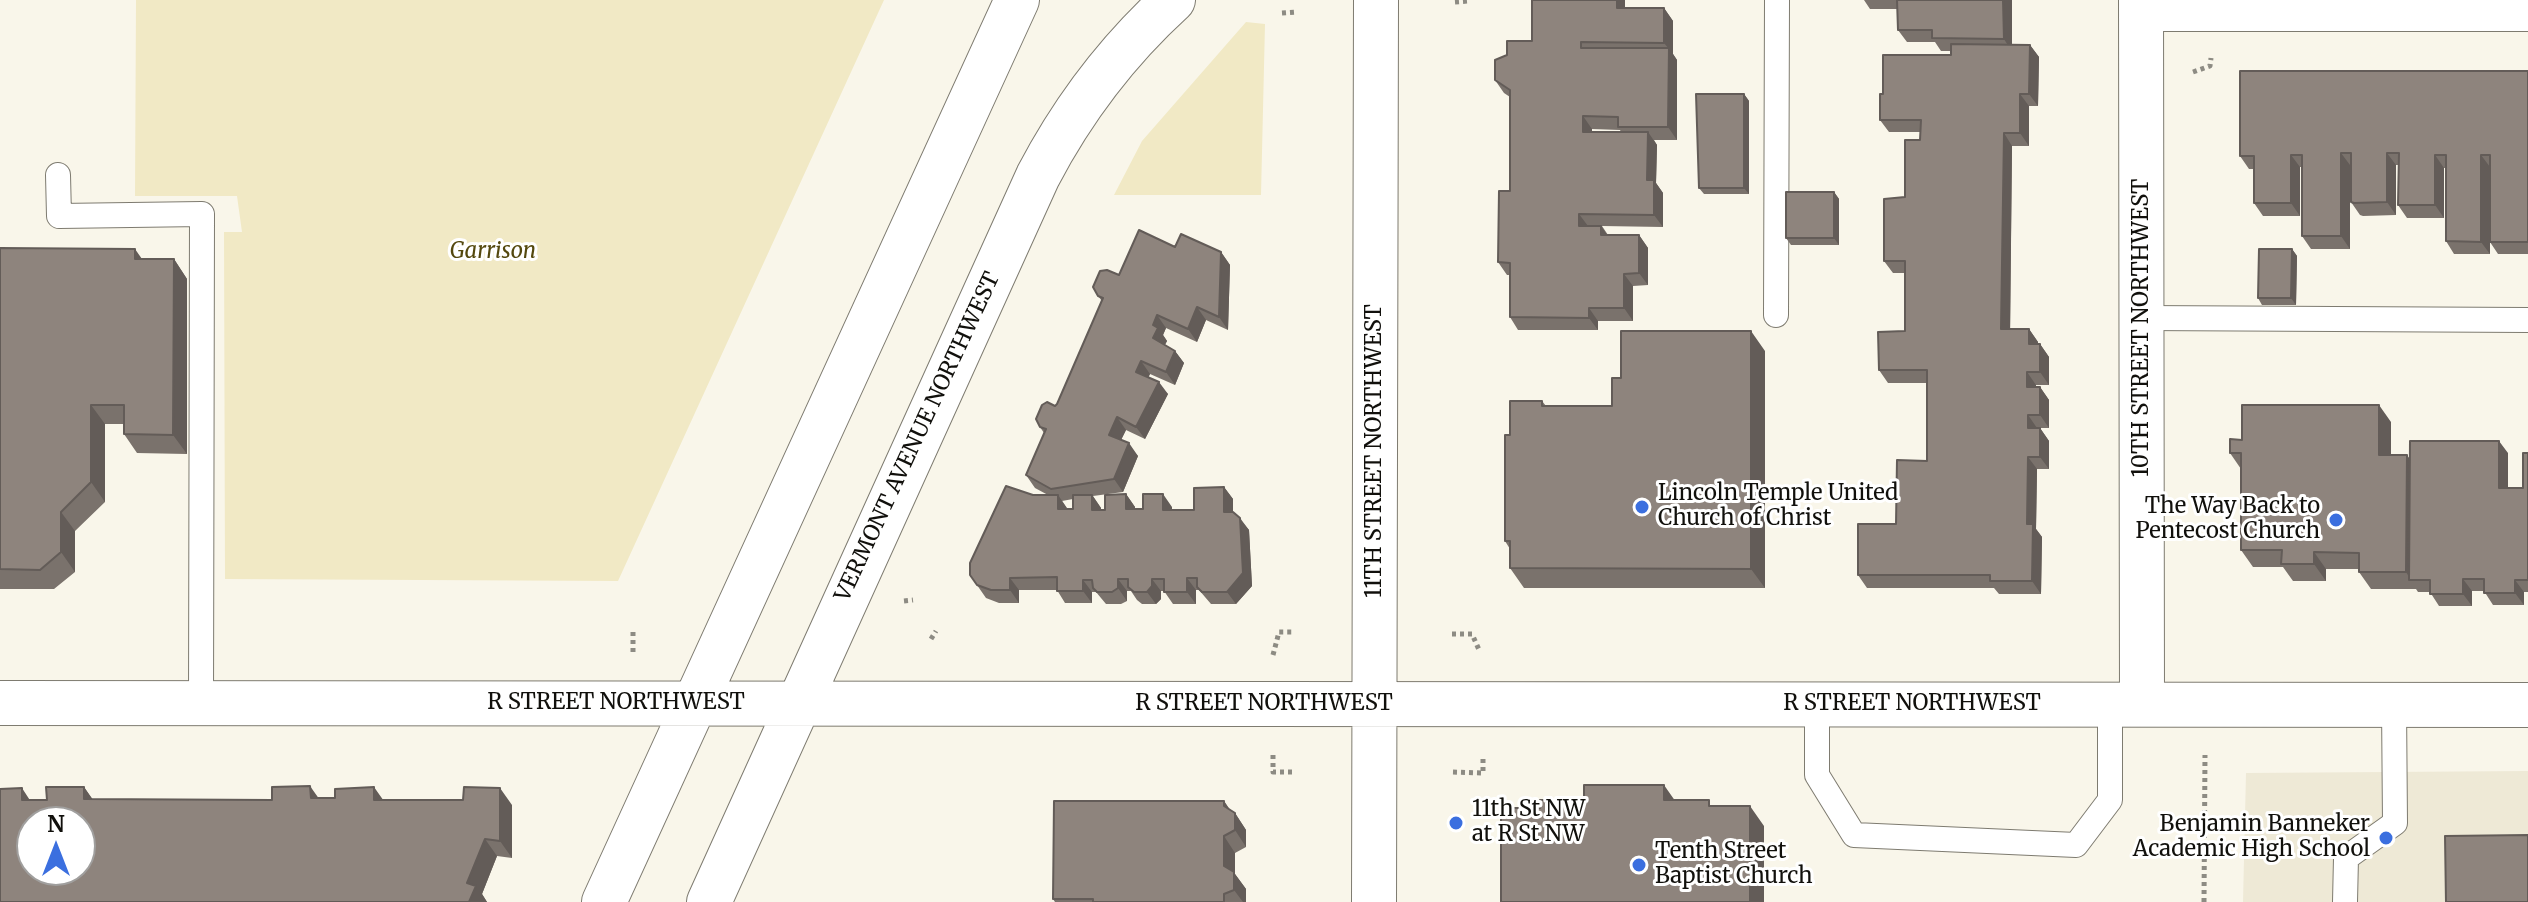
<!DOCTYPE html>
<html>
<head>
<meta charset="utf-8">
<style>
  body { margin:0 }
  #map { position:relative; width:2528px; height:902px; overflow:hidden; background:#f9f6ea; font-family:Merriweather,serif }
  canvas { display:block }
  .north { position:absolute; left:16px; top:806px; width:80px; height:80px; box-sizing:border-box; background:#fff; border:2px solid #a09f9e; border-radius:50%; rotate:0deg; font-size:22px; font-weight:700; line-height:32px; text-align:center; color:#11100c }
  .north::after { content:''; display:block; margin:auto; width:28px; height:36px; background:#3b6fdf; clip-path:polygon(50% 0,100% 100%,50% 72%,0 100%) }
</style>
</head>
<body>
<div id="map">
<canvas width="2528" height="902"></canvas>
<div class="north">N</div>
</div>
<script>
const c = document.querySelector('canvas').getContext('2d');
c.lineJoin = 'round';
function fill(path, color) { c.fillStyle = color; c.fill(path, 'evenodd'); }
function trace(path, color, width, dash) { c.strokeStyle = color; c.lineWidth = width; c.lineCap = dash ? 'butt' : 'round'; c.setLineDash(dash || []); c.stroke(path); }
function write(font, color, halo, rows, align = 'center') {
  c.font = font + ' Merriweather,serif'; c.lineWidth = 6; c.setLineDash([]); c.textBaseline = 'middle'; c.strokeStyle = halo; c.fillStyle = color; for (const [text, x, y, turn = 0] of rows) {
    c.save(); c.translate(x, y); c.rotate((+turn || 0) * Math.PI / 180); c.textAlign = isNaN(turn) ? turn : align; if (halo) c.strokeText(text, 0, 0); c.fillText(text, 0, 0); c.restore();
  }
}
fill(new Path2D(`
  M2528 771V902H2243L2246 773Z`), '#eee9d6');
fill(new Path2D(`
  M136 0H884L618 581 225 579 224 232H242L237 196H135Z
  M1246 22 1265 24 1261 195H1114L1142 141Z`), '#f1e9c5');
const lane = new Path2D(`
  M58 175 59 216 202 214 201 703
  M1776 315 1777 0
  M2142 318 2528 320
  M1817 704V775L1854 835 2076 845 2110 800V704
  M2345 902 2346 858 2395 823 2394 705`);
const street = new Path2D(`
  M2141 0 2142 704
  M2141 9H2528`);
const secondary = new Path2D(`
  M0 703 2528 705
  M604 902 1017 0
  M709 902 1038 176C1073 109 1117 51 1173 0
  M1374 902 1376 0`);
trace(lane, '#7e7b70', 26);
trace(street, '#7e7b70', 46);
trace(secondary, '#7e7b70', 46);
trace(new Path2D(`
  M1455 2 1468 1
  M1282 13 1296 12
  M2193 72 2210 66 2211 58
  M904 601 913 600
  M633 632V654
  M1452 634H1472L1480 652
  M931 639 936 631
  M1273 655 1279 632H1294
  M1273 755V772H1294
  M1453 772 1483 773V756
  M2204 902 2205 755`), '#8d8b83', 5, [4, 4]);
trace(lane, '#fff', 24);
trace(street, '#fff', 44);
trace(secondary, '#fff', 44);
fill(new Path2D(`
  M1625 0V8H1664L1673 21V54L1677 60V140H1654L1657 145 1656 183 1663 193V227L1602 226 1608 235H1639L1648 248V285L1633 286V321H1598V330H1518L1510 317V275H1507L1498 262 1510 191V97L1504 93 1495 80 1507 55 1532 41ZM1592 129 1620 130 1621 132H1592Z
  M1864 0H2012V45H2030L2039 57 2038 106H2029V146H2012L2010 329H2029L2038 342V344H2040L2049 357V385H2036V387H2040L2049 400V428H2037H2040L2049 441V469H2037L2036 529 2042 537 2041 594H1999L1994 588H1867L1858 575 1896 524 1927 461V383H1888L1879 370 1905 331V273H1893L1884 261 1905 197 1920 140V132H1889L1880 120 1883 94 1951 55V51H1941L1935 42H1907L1898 30V9H1870Z
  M2528 71V254H2498L2490 242V254H2454L2446 241V168H2444V218H2407L2398 205V165H2396V215L2363 216 2360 215 2351 202V165H2350V249H2311L2302 236V167H2300V216H2263L2254 203V169H2249L2240 156Z
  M1744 94 1749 101V194H1704L1699 188Z
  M1834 192 1839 199V245H1791L1786 238Z
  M1175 247 1221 252 1230 265 1228 330 1206 320 1197 342 1166 328 1163 335 1167 341 1165 345 1175 351 1184 363 1175 385 1150 374 1148 377 1168 394 1145 439 1126 430 1121 440 1138 456 1123 492 1093 496 1101 508V510H1105L1126 494 1135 507V509L1172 507V510H1194L1224 487 1233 499V512L1249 530 1252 586 1236 604H1211L1199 590H1196V604H1173L1164 591H1161V599L1156 604H1142L1137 600 1131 591H1127V601L1121 604H1106L1096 592H1092V603H1065L1057 590H1019V603H999L986 598 970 575 1033 495H1048L1035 488 1026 475 1044 433 1040 427 1057 404 1102 301 1098 296 1119 275ZM1073 499V509H1067L1062 501Z
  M0 248 143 259H174L187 279V454L137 453 124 434V424H105V502L75 531V572L54 589H0Z
  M2292 249 2297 256 2296 305H2262L2258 298Z
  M1765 351V588H1524L1510 568V549L1505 541 1510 435 1542 401 1546 406H1612L1621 378Z
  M2391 422V455L2410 459 2508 453V488H2523L2528 453V592H2524V605H2493L2484 591H2472V606H2439L2430 592H2418L2416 589H2371L2359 572V569H2326V581H2293L2283 567H2253L2241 550V469L2230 453 2242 440Z
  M84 787 92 799 272 800 318 798 512 805V858L497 856 482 894 487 902H0L29 800H47Z
  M1224 801 1229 809 1235 813 1246 830V847L1235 853V874L1246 889V902H1055L1053 899Z`), '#7a726c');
fill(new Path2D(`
  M1617 0H1625V21L1617 8Z
  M2003 0H2012V52L2004 39Z
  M1664 8 1673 21V54L1677 60V140L1668 127 1669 49 1664 43Z
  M2030 45 2039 57 2038 106 2029 94Z
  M1744 94 1749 101V194L1744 188Z
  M2020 94 2029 106V146L2020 133Z
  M1583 116 1592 129V145L1583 132Z
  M1648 132 1657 145 1656 183 1663 193V227L1654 215 1647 180Z
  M2004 133 2012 146 2010 342 2001 329Z
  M2341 153 2350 165V249L2341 236Z
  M2387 153 2396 165V215L2387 202Z
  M2291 155 2300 167V216L2291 203Z
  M2435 155 2444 168V218L2435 205Z
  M2481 155 2490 167V254L2481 242Z
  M1834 192 1839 199V245L1834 238Z
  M1579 214 1588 226H1579Z
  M1601 226 1610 239 1601 235Z
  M1639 235 1648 248V285L1639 273Z
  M135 249 149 269 135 259Z
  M2292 249 2297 256 2296 305 2291 298Z
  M1221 252 1230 265 1228 330 1219 317Z
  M174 259 187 279V454L173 435Z
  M1624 274 1633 286V321L1624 308Z
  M1197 307 1206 320 1197 342 1188 329Z
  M1589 308 1598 321V330L1589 318Z
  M1157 315 1166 328 1163 335 1167 341 1161 351 1153 338V325Z
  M2029 329 2038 342V357L2029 344Z
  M1751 331 1765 351V588L1751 569Z
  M2040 344 2049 357V385L2040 372Z
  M1175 351 1184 363 1175 385 1166 372Z
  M1141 361 1150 374 1145 385 1136 372Z
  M2027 372 2036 385V400L2027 387Z
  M1159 382 1168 394 1145 439 1136 427Z
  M2040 387 2049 400V428L2040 415Z
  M91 405 105 424V502L91 482Z
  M2379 405 2391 422V472L2379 455Z
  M2028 415 2037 428H2028Z
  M1117 417 1126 430 1117 448 1109 435Z
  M2040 428 2049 441V469L2040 457Z
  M2499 441 2508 453V500L2499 488Z
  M1129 443 1138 456 1123 492 1114 479Z
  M2407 455 2419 472 2411 580 2406 572Z
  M2028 457 2037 469 2036 529 2042 537 2041 594 2032 581 2027 524Z
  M1224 487 1233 499V525L1224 512Z
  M1126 494 1135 507V522L1126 509Z
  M1163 494 1172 507V523L1163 510Z
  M1058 495 1067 508V522L1058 509Z
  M1092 495 1101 508V523L1092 510Z
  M61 512 75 531V572L61 552Z
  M1240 518 1249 530 1252 586 1236 604 1227 592Z
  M2314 552 2326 569V581L2314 564Z
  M1010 578 1019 590V603L1010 590Z
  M1187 578 1196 590V604L1187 592Z
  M1118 579 1127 591V601L1118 588Z
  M1152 579 1161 591V599L1156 604 1147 592Z
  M2463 579 2472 591V606L2463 594Z
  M1083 580 1092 592V603L1083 591Z
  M2515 580 2524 592V605L2515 593Z
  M1664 785 1678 805 1664 800Z
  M310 786 322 803 311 798Z
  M84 787 96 804 84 799Z
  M374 787 386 804 374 800Z
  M22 788 33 805 22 800Z
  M500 788 512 805V858L500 841Z
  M1224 801 1235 817V813L1246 830V847L1235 830 1224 806Z
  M1750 806 1764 826V902H1750Z
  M1224 836 1235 853V874L1246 889V902H1243L1234 890 1224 866Z
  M485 839 497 856 482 894 487 902H469L467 883Z`), '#635c58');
const building = new Path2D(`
  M1532 0H1617V8H1664V43L1581 42V48H1669L1668 127H1618V117L1583 116V132H1648L1647 180H1654V215L1579 214V226H1601V235H1639V273L1624 274V308H1589V318L1510 317V263L1498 262 1499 191H1510V90L1495 80V60L1507 55V41H1532Z
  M1897 0H2003L2004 39 1932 38V30H1898Z
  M1951 44 2030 45 2029 94H2020V133H2004L2001 329H2029V344H2040V372H2027V387H2040V415H2028V428H2040V457H2028L2027 524H2033L2032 581H1990V575H1858V524H1896L1897 460 1927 461V370H1879L1878 332 1905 331V261H1884V199L1905 197V140H1920L1921 120H1880V94H1883V55H1951Z
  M2240 71H2528V242H2490V155H2481V242L2446 241V155H2435V205H2398L2399 153H2387V202L2354 203 2351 202V153H2341V236H2302V155H2291V203H2254V156H2240Z
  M1696 94H1744V188H1699Z
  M1786 192H1834V238H1786Z
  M1139 230 1175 247 1181 234 1221 252 1219 317 1197 307 1188 329 1157 315 1153 325 1158 328 1153 338 1175 351 1166 372 1141 361 1136 372 1159 382 1136 427 1117 417 1109 435 1129 443 1114 479 1051 489 1026 475 1046 429 1040 427 1036 419 1042 405 1047 402 1055 406 1057 404 1103 298 1098 296 1093 287 1100 271 1107 270 1119 275Z
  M0 248 135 249V259H174L173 435 124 434V405H91V482L61 512V552L40 570 0 569Z
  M2259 249H2292L2291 298H2258Z
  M1621 331H1751V569L1510 568V541H1505V435H1510V401H1542V406H1612V378H1621Z
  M2242 405H2379V455H2407L2406 572H2359V553L2314 552V564H2281L2282 550H2241V453H2230V439L2242 440Z
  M2410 441H2499V488H2523V453H2528V580H2515V593H2484V579H2463V594H2430V580H2409Z
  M1006 486 1033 495H1058V509H1073V495H1092V510H1105V495L1126 494V509H1143V494H1163V510H1194V488L1224 487V512H1233L1240 518 1243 573 1227 592H1202L1197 587V578H1187V592H1164V579H1152V586L1147 592H1134L1128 587V579H1118V588L1112 592H1097L1093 588 1092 580H1083V591H1057V577L1010 578V590H991L977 585 970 575V563Z
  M1584 785H1664V800H1709V806H1750V902H1501V808H1540V800H1584Z
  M310 786 311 798H335V789L374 787V800H463L464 787 500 788V841L485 839 467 883 476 886 469 902H0V789L22 788V800H47L46 787H84V799L272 800V787ZM32 822H80V870H32Z
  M1054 801H1224V806L1235 813V830L1224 836V866L1234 872V890L1224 894V902H1093V899H1053Z
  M2528 835V902H2446L2445 836Z`);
fill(building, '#8e847d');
trace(building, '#635c58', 2);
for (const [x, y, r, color] of [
  [1642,507,8,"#3b6fdf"],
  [2336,520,8,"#3b6fdf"],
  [1456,823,8,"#3b6fdf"],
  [2386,838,8,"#3b6fdf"],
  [1639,865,8,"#3b6fdf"]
]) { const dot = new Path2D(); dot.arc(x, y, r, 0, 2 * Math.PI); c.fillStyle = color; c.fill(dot); trace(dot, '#fff', 3); }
write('italic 22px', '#54480e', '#fff', [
  ["Garrison",493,252]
]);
write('22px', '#11100c', '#fff', [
  ["10TH STREET NORTHWEST",2142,328,-90],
  ["VERMONT AVENUE NORTHWEST",918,437,-65],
  ["11TH STREET NORTHWEST",1375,451,-90],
  ["R STREET NORTHWEST",616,703],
  ["R STREET NORTHWEST",1264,704],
  ["R STREET NORTHWEST",1912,704]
]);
write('22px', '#11100c', '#fff', [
  ["Lincoln Temple United",1658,494],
  ["Church of Christ",1658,519],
  ["The Way Back to",2320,507,"right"],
  ["Pentecost Church",2320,532,"right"],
  ["11th St NW",1472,810],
  ["at R St NW",1472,835],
  ["Benjamin Banneker",2370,825,"right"],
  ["Academic High School",2370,850,"right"],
  ["Tenth Street",1655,852],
  ["Baptist Church",1655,877]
], 'left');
</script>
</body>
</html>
